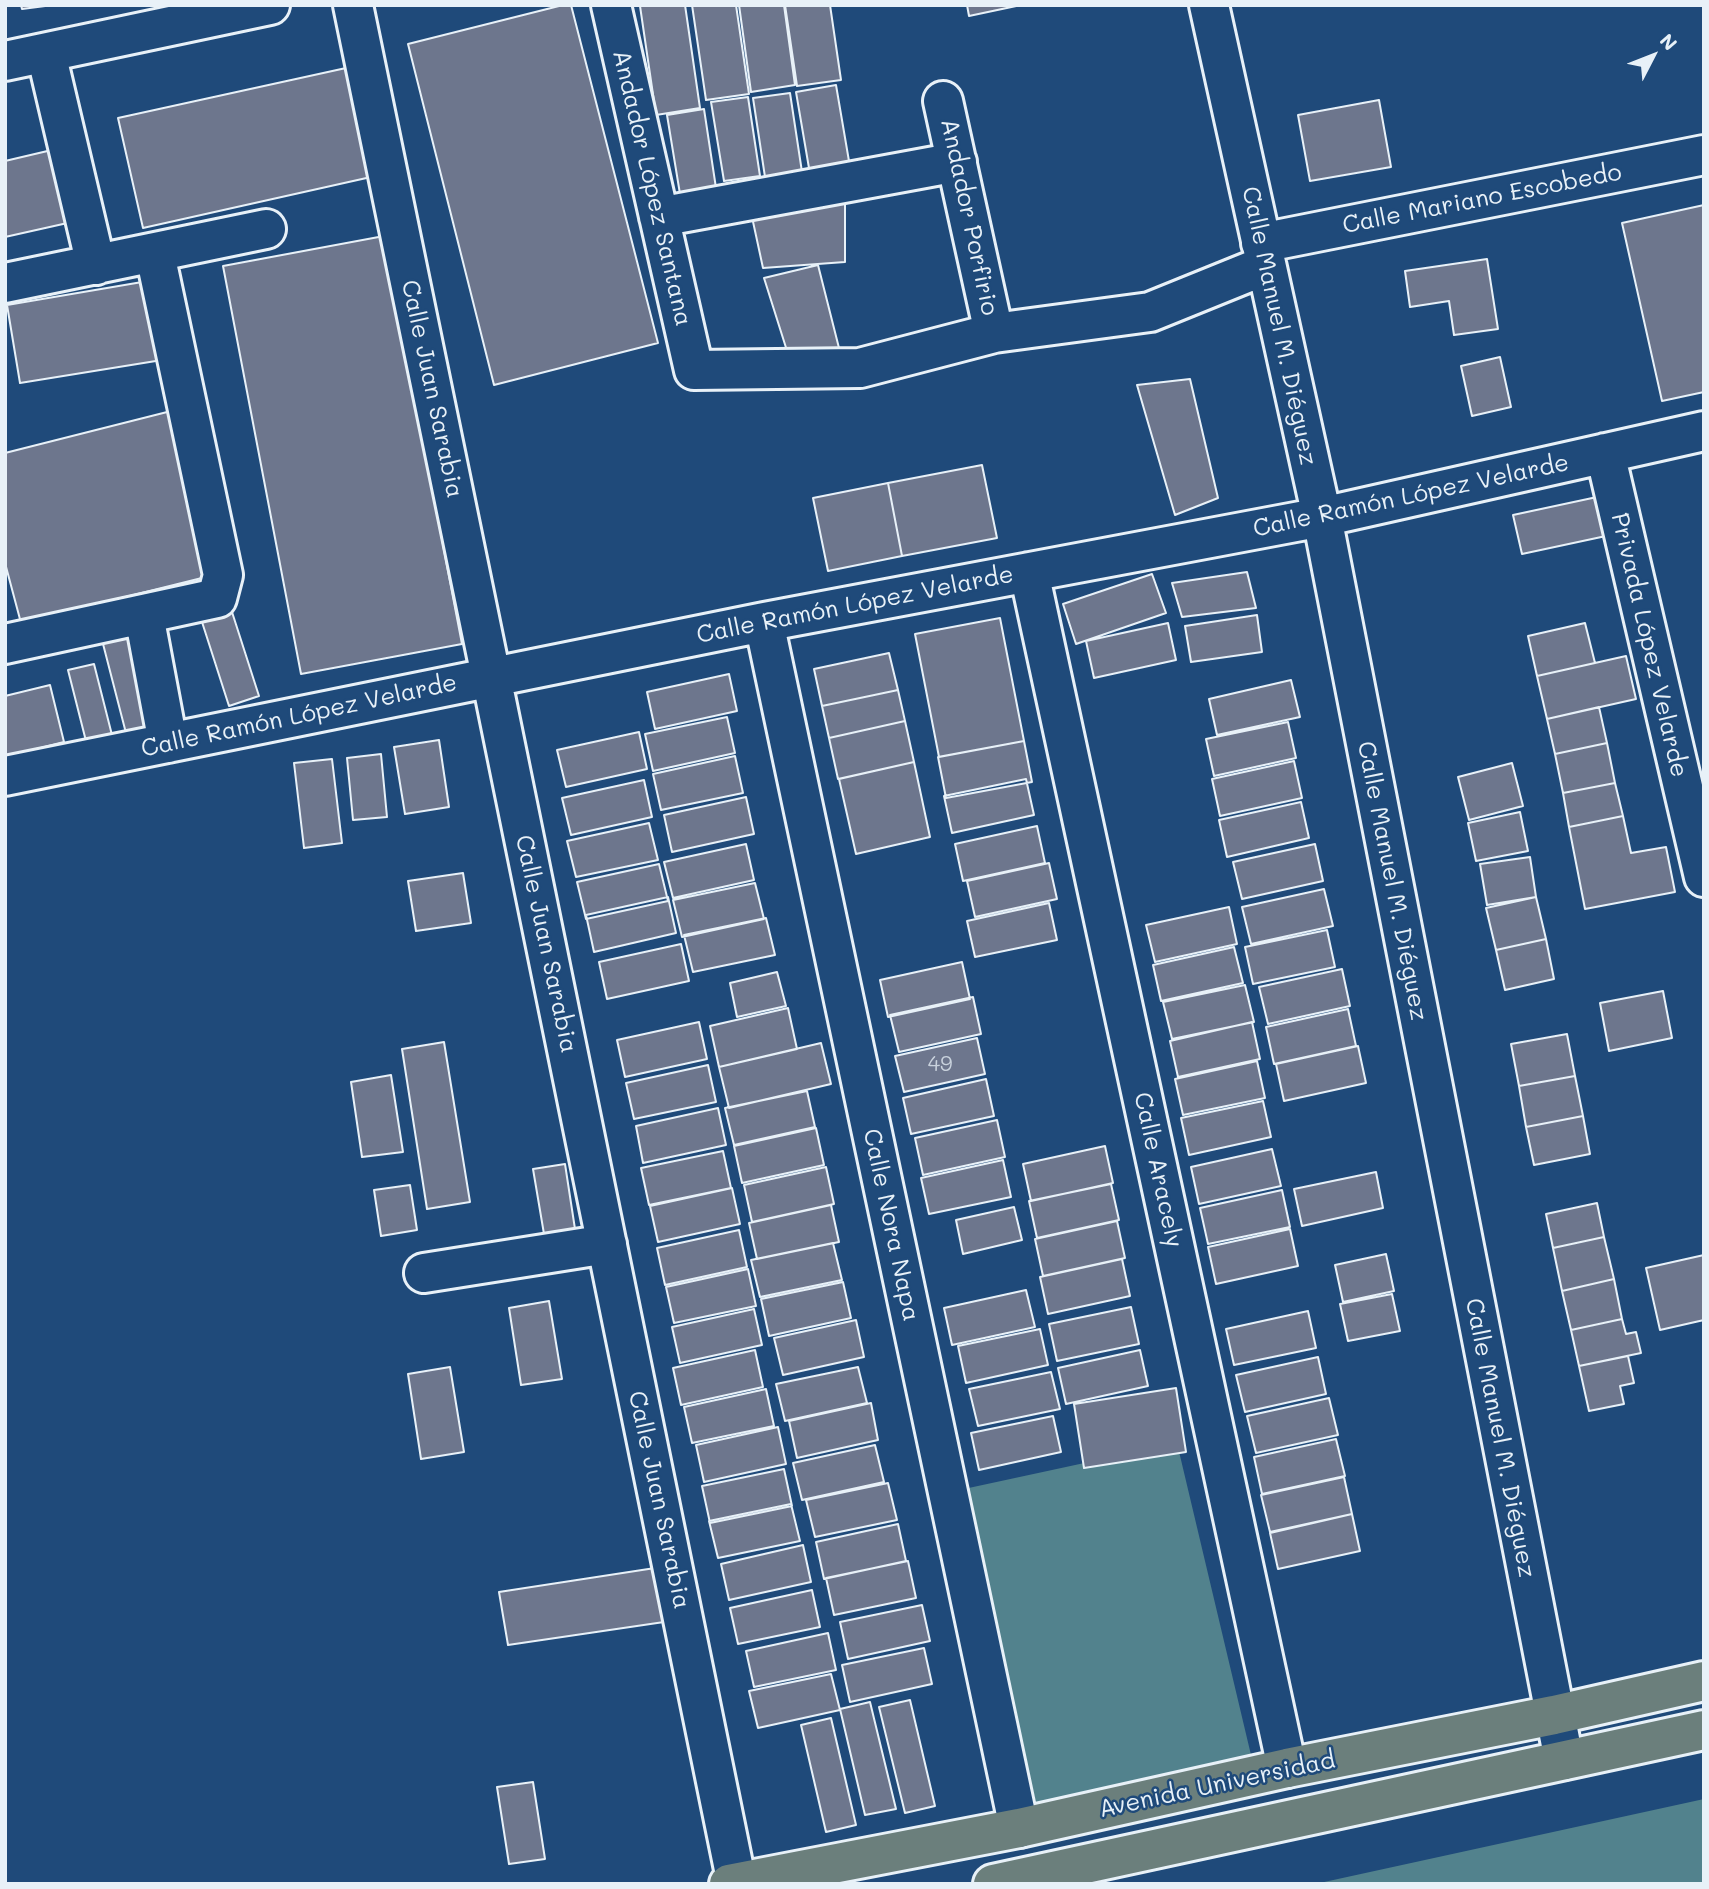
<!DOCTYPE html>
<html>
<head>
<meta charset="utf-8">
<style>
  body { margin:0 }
  #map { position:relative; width:1709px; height:1889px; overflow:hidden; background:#1f4a7a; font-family:Mali,sans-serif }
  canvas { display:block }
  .frame { position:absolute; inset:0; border:7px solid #e8f1f8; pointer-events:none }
  .north { position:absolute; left:1618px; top:21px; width:70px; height:70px; -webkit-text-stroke:5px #1f4a7a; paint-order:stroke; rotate:48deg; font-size:19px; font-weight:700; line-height:28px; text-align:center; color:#e8f1f8 }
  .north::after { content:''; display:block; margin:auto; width:24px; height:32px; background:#e8f1f8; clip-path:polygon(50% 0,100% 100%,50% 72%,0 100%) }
</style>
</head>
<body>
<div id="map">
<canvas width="1709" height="1889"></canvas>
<div class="frame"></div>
<div class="north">N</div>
</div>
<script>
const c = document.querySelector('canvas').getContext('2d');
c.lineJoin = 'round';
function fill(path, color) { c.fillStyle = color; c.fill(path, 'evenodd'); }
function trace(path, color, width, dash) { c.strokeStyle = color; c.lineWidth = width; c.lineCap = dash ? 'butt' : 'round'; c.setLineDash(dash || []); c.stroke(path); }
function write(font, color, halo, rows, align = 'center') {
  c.font = font + ' Mali,sans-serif'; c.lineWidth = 5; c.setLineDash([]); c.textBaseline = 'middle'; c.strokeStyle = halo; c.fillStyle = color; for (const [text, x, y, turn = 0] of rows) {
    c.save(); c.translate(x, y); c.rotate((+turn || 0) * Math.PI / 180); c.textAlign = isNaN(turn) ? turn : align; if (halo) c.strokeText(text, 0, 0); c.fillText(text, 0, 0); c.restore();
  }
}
fill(new Path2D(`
  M1177 1443 1251 1755 1037 1808 964 1489Z
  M1704 1799V1884H1315Z`), '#52828d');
const building = new Path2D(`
  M21 5H53L22 9Z
  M563 5H571L658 343 494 385 408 44Z
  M685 5 700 108 656 115 640 6Z
  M692 5H736L749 94 706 100Z
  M739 5H784L795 85 751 92Z
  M785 5H830L841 80 797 86Z
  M967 5H1021L969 16Z
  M346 68 371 177 143 228 118 118Z
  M836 85 850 167 810 174 796 92Z
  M790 93 802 172 765 177 753 98Z
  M748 97 760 176 724 181 711 102Z
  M1379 100 1391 167 1310 181 1298 115Z
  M704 109 716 188 680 194 667 115Z
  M56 149 72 222 5 237V161Z
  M845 199V262L763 268 752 217Z
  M1704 205V392L1662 401 1622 223Z
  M384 236 462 644 301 674 223 266Z
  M1487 259 1498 329 1454 335 1449 301 1410 307 1405 271Z
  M818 265 839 348 788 354 764 278Z
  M148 281 162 360 20 383 7 305Z
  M1500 357 1511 407 1472 416 1461 366Z
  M1190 379 1218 498 1175 515 1137 385Z
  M179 409 222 573 21 623 5 563V453Z
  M982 465 997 538 902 556 888 483Z
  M888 483 902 556 828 571 813 498Z
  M1597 497 1606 536 1522 554 1513 515Z
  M1247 572 1256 608 1182 617 1172 583Z
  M1152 574 1166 613 1076 644 1063 604Z
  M232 612 259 696 229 706 202 622Z
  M1257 615 1262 652 1191 662 1185 626Z
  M1000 618 1024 741 939 757 915 634Z
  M1168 623 1176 660 1094 678 1086 641Z
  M1585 623 1595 663 1537 676 1528 636Z
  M136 632 151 725 127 737 102 640Z
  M889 653 898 690 822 706 814 669Z
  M1626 656 1636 699 1547 719 1537 676Z
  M94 664 114 743 88 749 68 670Z
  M729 674 737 711 655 729 647 692Z
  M1291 680 1300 717 1217 735 1209 699Z
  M50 685 64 742 5 757V696Z
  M898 690 905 721 829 738 822 706Z
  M1599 707 1607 743 1555 754 1547 719Z
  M727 717 735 753 653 771 645 734Z
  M905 721 914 762 838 779 829 738Z
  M1288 722 1296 758 1214 776 1206 739Z
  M639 732 647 769 566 787 557 750Z
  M439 740 449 807 405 814 394 747Z
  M1024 741 1032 782 946 798 938 757Z
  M1607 743 1615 783 1563 793 1555 754Z
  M381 754 387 817 353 820 347 758Z
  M735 756 743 793 661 810 653 774Z
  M332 759 342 843 304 848 294 763Z
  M1294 761 1302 798 1220 816 1212 779Z
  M914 762 930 837 856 854 839 779Z
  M1512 763 1523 806 1469 820 1458 777Z
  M1026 779 1034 815 952 833 944 796Z
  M644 780 652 817 571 835 562 798Z
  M1615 783 1623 816 1569 827 1563 793Z
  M746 797 754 834 672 852 664 815Z
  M1301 802 1309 838 1227 857 1219 820Z
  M1520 812 1528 851 1476 861 1468 823Z
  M1623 816 1631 853 1666 847 1675 892 1585 909 1569 827Z
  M649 823 658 860 576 877 567 841Z
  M1037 826 1045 863 963 881 955 844Z
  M746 844 754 880 673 898 664 862Z
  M1315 844 1323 881 1242 899 1233 862Z
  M1530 857 1536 897 1487 905 1480 864Z
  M1049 863 1057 899 975 917 967 881Z
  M659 864 668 901 586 919 577 882Z
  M463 873 471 923 416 931 408 881Z
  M755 883 764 919 682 937 673 900Z
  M1324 889 1333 926 1251 944 1242 907Z
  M668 897 676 933 594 952 586 915Z
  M1536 897 1546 939 1496 950 1486 908Z
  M1049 903 1057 940 975 957 967 921Z
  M1229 907 1237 944 1155 962 1146 925Z
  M766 918 775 955 693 972 684 935Z
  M1327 930 1335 967 1253 984 1245 947Z
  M1546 939 1554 979 1505 990 1496 950Z
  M681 944 689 981 607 999 599 962Z
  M1234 947 1243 983 1161 1001 1153 965Z
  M962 962 970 999 888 1017 880 980Z
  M1342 969 1350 1006 1268 1024 1259 987Z
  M777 972 786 1006 737 1017 730 983Z
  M1245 985 1254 1022 1172 1039 1163 1002Z
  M1663 991 1672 1038 1609 1051 1600 1003Z
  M973 997 981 1034 899 1052 890 1015Z
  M788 1008 797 1049 719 1067 710 1026Z
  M1348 1009 1356 1046 1274 1064 1266 1027Z
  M699 1022 707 1059 625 1077 617 1040Z
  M1252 1022 1260 1059 1178 1077 1170 1041Z
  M1567 1034 1575 1076 1519 1086 1511 1044Z
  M977 1038 985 1074 904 1092 895 1056Z
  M444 1042 470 1202 427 1209 402 1049Z
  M821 1043 831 1084 729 1108 719 1067Z
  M1358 1046 1366 1083 1284 1101 1276 1064Z
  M1257 1061 1265 1098 1183 1115 1175 1079Z
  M708 1065 716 1102 634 1119 626 1083Z
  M391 1075 403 1152 362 1157 351 1082Z
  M1575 1076 1583 1116 1526 1127 1519 1086Z
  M986 1079 994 1116 911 1134 903 1098Z
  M807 1091 815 1127 734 1145 725 1108Z
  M1263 1101 1271 1137 1189 1155 1181 1118Z
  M718 1108 726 1145 643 1163 636 1126Z
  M1583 1116 1590 1154 1534 1165 1526 1127Z
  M997 1120 1005 1157 923 1175 915 1138Z
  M816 1128 824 1165 742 1183 734 1146Z
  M1105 1146 1113 1183 1031 1201 1023 1164Z
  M1272 1149 1281 1186 1199 1204 1191 1167Z
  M723 1151 731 1188 649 1205 641 1168Z
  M1003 1160 1011 1197 929 1214 921 1178Z
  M565 1164 575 1229 544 1234 533 1169Z
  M826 1167 834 1204 752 1222 744 1185Z
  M1376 1172 1383 1208 1302 1226 1294 1189Z
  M1111 1184 1119 1220 1037 1238 1029 1201Z
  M410 1185 417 1230 381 1236 374 1190Z
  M732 1188 740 1224 658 1242 650 1206Z
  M1282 1190 1290 1227 1208 1244 1200 1208Z
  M1597 1203 1604 1237 1553 1248 1546 1214Z
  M831 1205 839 1242 757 1259 749 1223Z
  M1014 1207 1022 1240 963 1254 956 1220Z
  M1117 1221 1125 1258 1043 1276 1035 1239Z
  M1290 1229 1298 1266 1216 1284 1208 1247Z
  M739 1230 747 1267 665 1285 657 1248Z
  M1604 1237 1614 1279 1562 1291 1553 1248Z
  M833 1243 842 1280 760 1297 751 1260Z
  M1386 1254 1394 1291 1343 1302 1335 1265Z
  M1704 1255V1320L1660 1330 1646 1268Z
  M1122 1259 1130 1296 1048 1314 1040 1277Z
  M748 1269 756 1306 674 1323 666 1287Z
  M1614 1279 1622 1319 1571 1330 1562 1291Z
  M843 1282 851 1318 769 1336 761 1299Z
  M1026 1290 1035 1327 952 1345 944 1308Z
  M1392 1294 1400 1331 1348 1341 1340 1304Z
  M549 1301 562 1379 521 1385 509 1308Z
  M1131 1307 1139 1344 1057 1361 1049 1324Z
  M754 1309 762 1345 680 1363 672 1327Z
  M1308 1311 1316 1348 1234 1365 1226 1329Z
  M1622 1319 1626 1334 1636 1332 1641 1353 1579 1366 1571 1330Z
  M856 1320 864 1357 783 1375 774 1338Z
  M1040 1329 1048 1365 966 1383 958 1346Z
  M755 1350 763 1387 681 1405 673 1368Z
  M1140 1350 1148 1386 1066 1404 1058 1368Z
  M1628 1356 1634 1383 1620 1386 1624 1404 1589 1411 1579 1366Z
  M1318 1357 1326 1394 1245 1412 1236 1375Z
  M450 1367 464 1452 421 1459 408 1374Z
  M858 1367 867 1403 785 1421 776 1384Z
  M1051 1372 1060 1409 978 1426 969 1389Z
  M1176 1388 1186 1452 1084 1468 1074 1404Z
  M766 1389 774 1426 692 1443 684 1407Z
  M1329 1398 1338 1435 1256 1453 1247 1416Z
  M871 1403 878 1440 797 1458 789 1421Z
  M1053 1416 1061 1452 979 1470 971 1433Z
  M778 1427 786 1464 704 1482 696 1445Z
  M1336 1439 1345 1476 1262 1494 1254 1457Z
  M875 1445 884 1482 802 1500 793 1463Z
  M784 1469 792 1506 710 1523 702 1486Z
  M1344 1477 1352 1514 1270 1532 1261 1495Z
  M888 1483 897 1520 815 1537 806 1500Z
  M791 1504 800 1541 718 1558 709 1521Z
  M1352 1514 1360 1551 1278 1569 1270 1533Z
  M898 1524 906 1561 824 1579 816 1542Z
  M803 1545 811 1582 729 1600 721 1564Z
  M908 1561 916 1598 834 1615 826 1578Z
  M655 1568 664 1622 508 1645 499 1592Z
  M812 1590 820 1627 738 1644 730 1608Z
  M922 1605 930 1641 848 1659 840 1622Z
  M828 1633 836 1670 754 1687 746 1651Z
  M924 1648 932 1684 850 1702 842 1665Z
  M831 1674 840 1710 758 1728 749 1691Z
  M910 1700 935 1806 905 1813 879 1707Z
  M870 1702 896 1809 865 1815 840 1709Z
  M831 1718 856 1825 826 1832 801 1725Z
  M533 1782 545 1859 509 1864 497 1787Z`);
fill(building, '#6d768d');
trace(building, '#e8f1f8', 2);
const minor = new Path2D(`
  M353 5 491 676 737 1884
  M611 5 694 370 860 368 994 333 1150 312 1266 265
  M1209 5 1322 517 1564 1760
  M46 53 96 265
  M5 61 270 5
  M943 101 994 333
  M659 217 957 162
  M1261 243 1704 155
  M5 283 266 229
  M1605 453 1704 877
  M1029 572 1287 1768
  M144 615 168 743
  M764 622 1019 1828
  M5 644 217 598 223 575 155 254
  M5 776 764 622 1322 517 1704 431
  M424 1273 607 1244`);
const major = new Path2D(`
  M729 1884 1019 1828 1287 1768 1554 1715 1704 1681
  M993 1884 1704 1730`);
trace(minor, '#e8f1f8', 44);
trace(major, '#e8f1f8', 44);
trace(minor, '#1f4a7a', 38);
trace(major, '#6b7f7c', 38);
write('21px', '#c9d2dd', null, [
  ["49",940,1065]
]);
write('24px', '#e8f1f8', '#1f4a7a', [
  ["Andador López Santana",652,188,77],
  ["Calle Mariano Escobedo",1482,199,-11],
  ["Andador Porfirio",969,217,78],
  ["Calle Manuel M. Diéguez",1279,326,78],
  ["Calle Juan Sarabia",432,389,78],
  ["Calle Ramón López Velarde",1411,496,-12],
  ["Calle Ramón López Velarde",855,605,-11],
  ["Privada López Velarde",1649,645,77],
  ["Calle Ramón López Velarde",299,716,-12],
  ["Calle Manuel M. Diéguez",1392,881,79],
  ["Calle Juan Sarabia",546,944,78],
  ["Calle Aracely",1158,1170,78],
  ["Calle Nora Napa",891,1225,78],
  ["Calle Manuel M. Diéguez",1500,1438,79],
  ["Calle Juan Sarabia",659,1500,78],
  ["Avenida Universidad",1217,1785,-12]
]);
</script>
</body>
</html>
